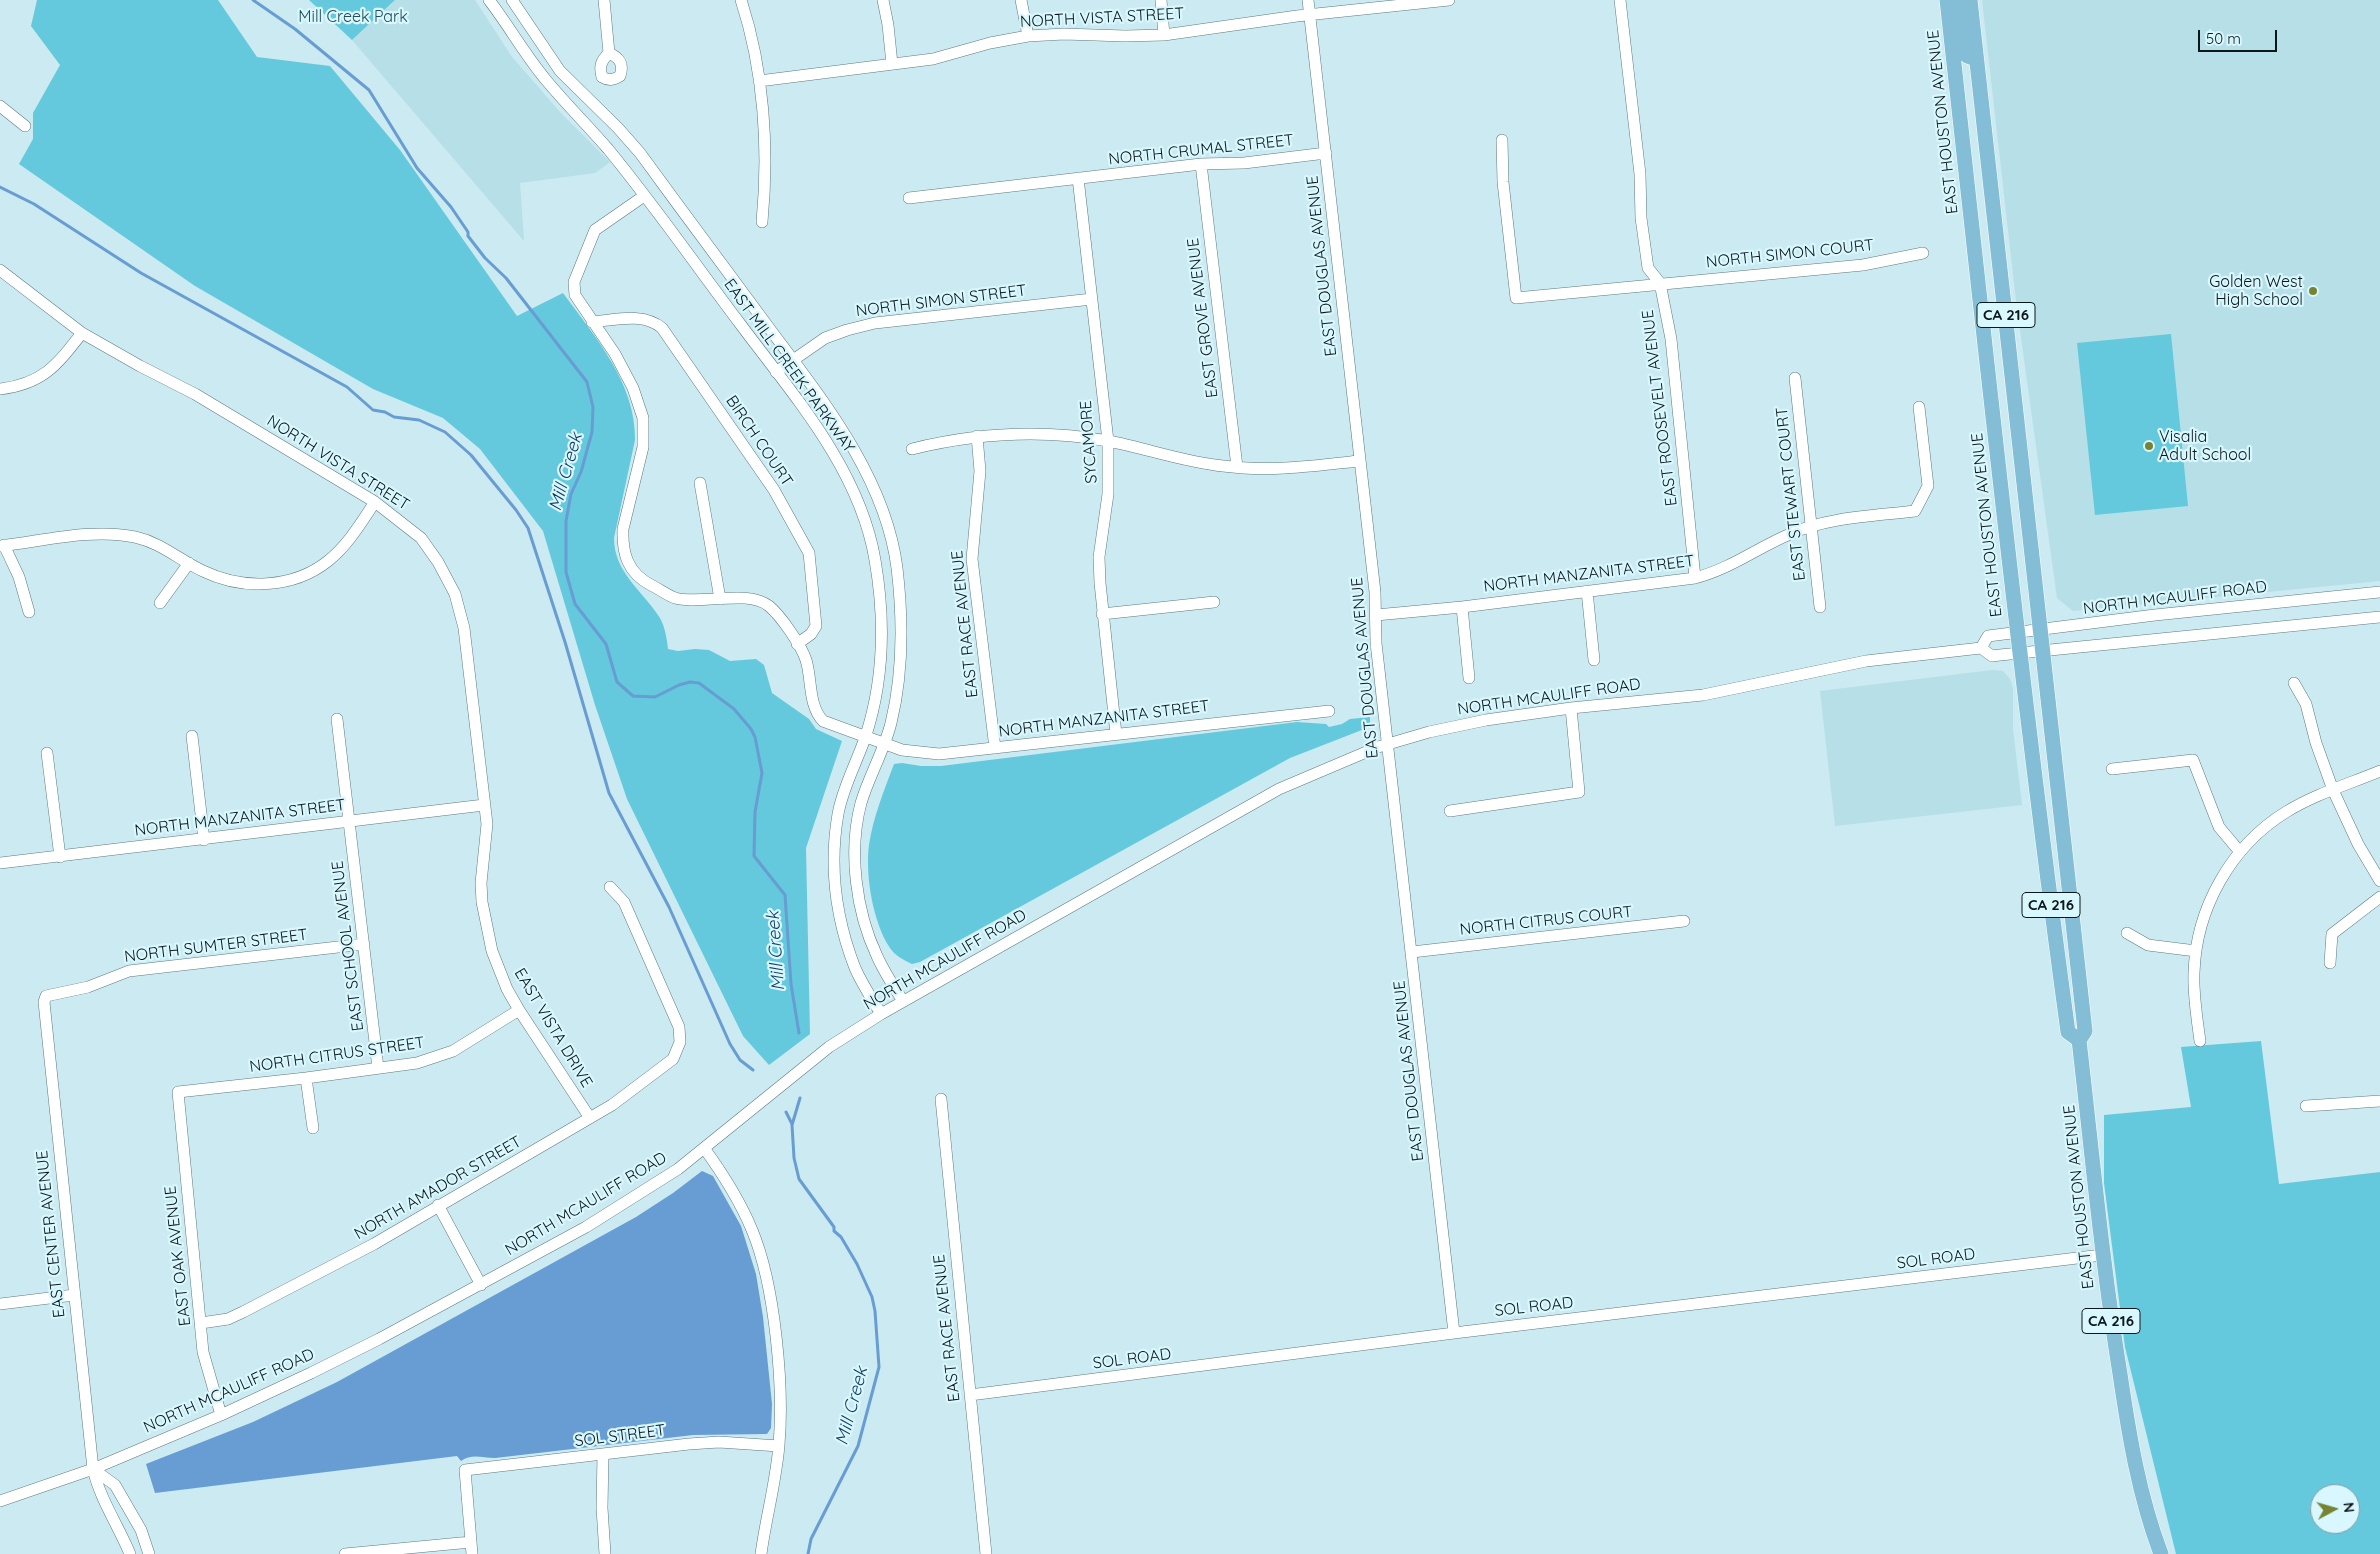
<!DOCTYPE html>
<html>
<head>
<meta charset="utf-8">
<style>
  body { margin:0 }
  #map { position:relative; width:2380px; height:1554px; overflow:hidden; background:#cbeaf1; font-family:Quicksand,sans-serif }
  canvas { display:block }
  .north { position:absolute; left:2310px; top:1484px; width:50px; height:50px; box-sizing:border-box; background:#d8f7fe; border:1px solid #869da2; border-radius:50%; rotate:84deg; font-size:14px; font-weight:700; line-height:20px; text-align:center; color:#0c1719 }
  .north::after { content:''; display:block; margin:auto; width:18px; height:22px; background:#768432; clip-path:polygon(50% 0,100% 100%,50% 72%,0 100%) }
  .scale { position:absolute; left:2198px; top:30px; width:79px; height:22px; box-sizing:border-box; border:2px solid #0c1719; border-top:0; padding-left:6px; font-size:15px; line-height:18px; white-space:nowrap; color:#0c1719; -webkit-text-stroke:4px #d8f7fe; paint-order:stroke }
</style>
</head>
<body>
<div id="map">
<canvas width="2380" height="1554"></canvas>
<div class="north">N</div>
<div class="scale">50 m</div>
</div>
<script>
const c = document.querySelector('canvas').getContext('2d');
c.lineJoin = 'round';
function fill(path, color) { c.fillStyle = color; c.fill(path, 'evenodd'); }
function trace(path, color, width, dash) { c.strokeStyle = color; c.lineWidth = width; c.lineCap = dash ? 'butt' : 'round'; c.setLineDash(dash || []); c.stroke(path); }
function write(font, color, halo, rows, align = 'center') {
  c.font = font + ' Quicksand,sans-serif'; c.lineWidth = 4.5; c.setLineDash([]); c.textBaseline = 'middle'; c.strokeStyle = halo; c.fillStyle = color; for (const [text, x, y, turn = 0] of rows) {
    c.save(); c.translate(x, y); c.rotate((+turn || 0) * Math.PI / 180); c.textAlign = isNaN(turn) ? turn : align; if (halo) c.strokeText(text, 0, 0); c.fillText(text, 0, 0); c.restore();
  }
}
fill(new Path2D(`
  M395 0H475L512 57 560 112 610 162 595 173 520 183 524 241 352 40Z
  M1982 0H2380V581L2073 611 2057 598 2016 301Z
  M1992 670 2003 671 2010 679 2013 688V729L2022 805 1835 826 1820 691Z`), '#b7dfe7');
fill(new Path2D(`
  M37 0H218L257 57 330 66 400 150 517 316 563 293C595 337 636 383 635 440L614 538C614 573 643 591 660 618 665 627 667 639 668 649L678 651 695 649 709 650 730 661 756 659 764 665 772 693 809 719 816 729 842 741 806 848 810 1034 769 1065 743 1036 627 799 595 705 543 531 480 449 443 418 373 389 195 286 19 164 33 139V113L60 65 31 26Z
  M309 0H395L352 40Z
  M2171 334 2188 506 2095 515 2077 343Z
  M1370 717V724L1367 728 1290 758 920 962 912 964C904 960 895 956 890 948 873 923 865 875 869 845 873 817 884 791 894 764L902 763 921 766H941L1297 722 1326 724 1329 727 1342 724 1350 719Z
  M2261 1041 2279 1184 2380 1172V1554H2176L2125 1347 2104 1183V1115L2191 1107 2181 1047ZM2320 1494H2350V1524H2320Z`), '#64c9dc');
fill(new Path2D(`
  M702 1171 713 1176 741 1226 756 1274 763 1317 772 1404 771 1428 767 1434 693 1435 495 1458C482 1458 472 1453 461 1461L457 1456 155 1493 146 1464 253 1422 337 1382 636 1217 673 1193Z`), '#679dd2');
trace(new Path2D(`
  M253 0 295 29 369 90 417 168 451 207 468 232V236L485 258 506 278 587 382 593 407 592 432 581 472 571 494 566 521V572L575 604 606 644 617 682 633 696 655 697 679 685 690 682 699 683 734 709 751 729 755 737 762 773 755 812 754 856 785 895 791 984 799 1033
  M0 187 34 204 141 273 347 387 373 410 385 412 394 417 419 420 445 432 471 455 516 510 528 528 565 642 609 793 669 907 730 1044 740 1060 753 1070
  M800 1098 792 1125 794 1158 799 1179 834 1227V1231L841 1237 857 1264 872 1297 875 1311 879 1367 858 1446 811 1539 808 1554
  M786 1112 792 1124`), '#679dd2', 3);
const minor = new Path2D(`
  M489 0C509 26 525 55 546 80 566 104 588 126 608 149 655 206 697 267 741 325 794 396 860 470 875 560 885 618 884 681 865 738 856 764 843 787 838 814 829 866 836 919 855 968 862 984 872 999 881 1014
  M512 0 560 71 618 128 640 153C680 208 721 263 761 317 816 392 885 473 897 568 903 619 903 674 891 723 884 751 869 776 861 803 848 851 856 912 877 956 884 972 894 987 903 1001
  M604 0 609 53C601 61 599 66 602 77 609 81 613 80 620 76 624 64 620 58 609 53
  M741 0C764 70 769 149 762 222
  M883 0 888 25 892 64
  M1021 0 1028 36
  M1161 0 1164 35
  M1308 0 1375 592 1376 643 1454 1333
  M1620 0 1640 174 1641 218 1648 268 1660 283 1671 339 1695 578
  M759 81 933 59 990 43 1028 36 1064 34 1125 36 1164 35 1297 16 1449 0
  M0 106 25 126
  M1502 140 1503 182 1516 298 1863 265 1923 253
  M1201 164 1237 467
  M1078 178 1108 441V494L1099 557 1100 583 1116 734
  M644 196 595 230 574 282 575 295 615 354 633 388 643 418V447L623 529C622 554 628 573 651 585 659 589 667 595 675 598 701 605 748 589 769 606 781 616 801 645 806 660 812 679 808 705 823 721L902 750 939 754 1329 711
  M909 198 1201 164 1244 163 1326 153
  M0 270 82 333 140 366 195 394 375 502 421 538 438 562 455 594 464 628 487 824 481 883 482 902 492 951 507 989 519 1010 590 1118
  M592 322C615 320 643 312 662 328L774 490 809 553 816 626 811 634 797 644
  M776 372 825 338 847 330 875 323 1092 299
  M1795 378 1820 607
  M0 389C43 384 57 365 82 333
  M977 436 980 471 972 559 995 748
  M912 449C977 433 1042 429 1108 441 1146 448 1183 462 1223 466 1269 472 1313 466 1359 461
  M700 483 720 599
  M4 545 19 577 29 612
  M0 546C44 541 91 528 135 537 162 543 179 560 203 571 242 590 293 589 328 561 348 545 361 523 375 502
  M1587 591 1594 660
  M160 603 189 563
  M1462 607 1469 678
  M1102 614 1214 602
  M1376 615 1462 607 1695 578C1730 569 1757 548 1790 534 1828 517 1874 516 1915 511L1928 486 1919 407
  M1981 648 1988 636 2155 615 2380 592
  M2294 683 2306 704 2316 743 2333 790 2358 844 2380 881
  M337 719 378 1068
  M192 736 204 840
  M47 753 60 857
  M2112 769 2193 760 2219 827 2240 852
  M1450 811 1579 792 1571 708
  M0 863 484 805
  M2127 933 2148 945 2196 951
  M1412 952 1684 921
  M2330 963 2332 934 2380 897
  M2200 1041C2197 1018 2193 995 2194 973 2196 908 2231 846 2286 812 2315 794 2349 784 2380 771
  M306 1078 313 1128
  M941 1099 986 1554
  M2306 1106 2380 1101
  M704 1148C723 1174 740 1201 752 1230 775 1285 784 1386 779 1445 776 1482 766 1517 761 1554
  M438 1205 481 1285
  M0 1304 74 1295
  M201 1323 228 1319 243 1312 374 1244 612 1105 673 1059 680 1042 679 1027 624 902 610 887
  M970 1395 1454 1333 2102 1255
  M221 1415 203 1352 178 1092 306 1078 417 1063 453 1051 519 1010
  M603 1454 602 1508 605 1554
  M93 1469 115 1485 141 1530 149 1554
  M0 1501 93 1469 221 1415 311 1373 379 1339 586 1227 678 1169 829 1047 881 1014 1279 789 1378 747 1429 732 1486 720 1571 708 1703 695 1866 661 1981 648 1992 656 2000 655 2380 617
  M130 1554C118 1525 100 1499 93 1469L44 1002 46 996 88 987 129 971 364 944
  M345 1554 471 1542
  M472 1554 465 1470 689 1444 719 1442 779 1446`);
const major = new Path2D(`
  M1947 0C1985 344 2021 688 2068 1032L2079 1040
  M1958 0 1965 51 1967 56 1976 59
  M1970 0 2085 1031 2079 1040C2092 1152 2102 1263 2120 1374 2129 1435 2139 1496 2161 1554`);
trace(minor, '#5d7a7f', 12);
trace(major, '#fff', 16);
trace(minor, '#fff', 11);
trace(major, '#83bed6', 15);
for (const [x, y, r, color] of [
  [2313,291,5,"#768432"],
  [2149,446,5,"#768432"]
]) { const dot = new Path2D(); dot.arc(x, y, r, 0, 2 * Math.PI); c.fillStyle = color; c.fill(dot); trace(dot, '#d8f7fe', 2); }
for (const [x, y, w] of [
  [2006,315,58],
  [2051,905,58],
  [2111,1321,58]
]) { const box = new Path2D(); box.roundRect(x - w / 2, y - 12.5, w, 25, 4); c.fillStyle = '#d8f7fe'; c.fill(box); trace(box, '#0c1719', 1); }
write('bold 15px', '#0c1719', null, [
  ["CA 216",2006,315],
  ["CA 216",2051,905],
  ["CA 216",2111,1321]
]);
write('16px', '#214f57', '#d8f7fe', [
  ["Mill Creek Park",353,17]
]);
write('16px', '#0c1719', '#d8f7fe', [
  ["NORTH VISTA STREET",1102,18,-3],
  ["EAST HOUSTON AVENUE",1943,122,-96],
  ["NORTH CRUMAL STREET",1201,150,-6],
  ["NORTH SIMON COURT",1790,254,-6],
  ["EAST DOUGLAS AVENUE",1322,266,-96],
  ["NORTH SIMON STREET",941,301,-7],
  ["EAST GROVE AVENUE",1203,318,-97],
  ["EAST MILL CREEK PARKWAY",789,366,54],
  ["EAST ROOSEVELT AVENUE",1660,408,-97],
  ["BIRCH COURT",759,441,56],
  ["SYCAMORE",1089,442,-94],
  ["NORTH VISTA STREET",338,463,32],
  ["EAST STEWART COURT",1791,494,-96],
  ["EAST HOUSTON AVENUE",1987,525,-96],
  ["NORTH MANZANITA STREET",1589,574,-7],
  ["NORTH MCAULIFF ROAD",2175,598,-7],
  ["EAST RACE AVENUE",965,624,-96],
  ["EAST DOUGLAS AVENUE",1365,668,-95],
  ["NORTH MCAULIFF ROAD",1549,697,-8],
  ["NORTH MANZANITA STREET",1104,719,-7],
  ["NORTH MANZANITA STREET",240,818,-7],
  ["NORTH CITRUS COURT",1546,921,-6],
  ["NORTH SUMTER STREET",216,946,-7],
  ["EAST SCHOOL AVENUE",348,946,-97],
  ["NORTH MCAULIFF ROAD",945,960,-30],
  ["EAST VISTA DRIVE",553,1028,59],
  ["NORTH CITRUS STREET",337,1055,-8],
  ["EAST DOUGLAS AVENUE",1409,1071,-96],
  ["NORTH AMADOR STREET",438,1188,-30],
  ["EAST HOUSTON AVENUE",2079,1197,-96],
  ["NORTH MCAULIFF ROAD",586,1204,-31],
  ["EAST CENTER AVENUE",51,1234,-96],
  ["EAST OAK AVENUE",178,1256,-96],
  ["SOL ROAD",1936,1259,-7],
  ["SOL ROAD",1534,1307,-6],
  ["EAST RACE AVENUE",947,1328,-96],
  ["SOL ROAD",1132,1359,-7],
  ["NORTH MCAULIFF ROAD",229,1391,-24],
  ["SOL STREET",620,1436,-7]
]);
write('16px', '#0c1719', '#d8f7fe', [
  ["Golden West",2303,282],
  ["High School",2303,300],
  ["Visalia",2159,437,"left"],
  ["Adult School",2159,455,"left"]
], 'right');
write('italic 18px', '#133b5f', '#d8f7fe', [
  ["Mill Creek",566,472,-74],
  ["Mill Creek",776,951,-94],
  ["Mill Creek",852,1406,-75]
]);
</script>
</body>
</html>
